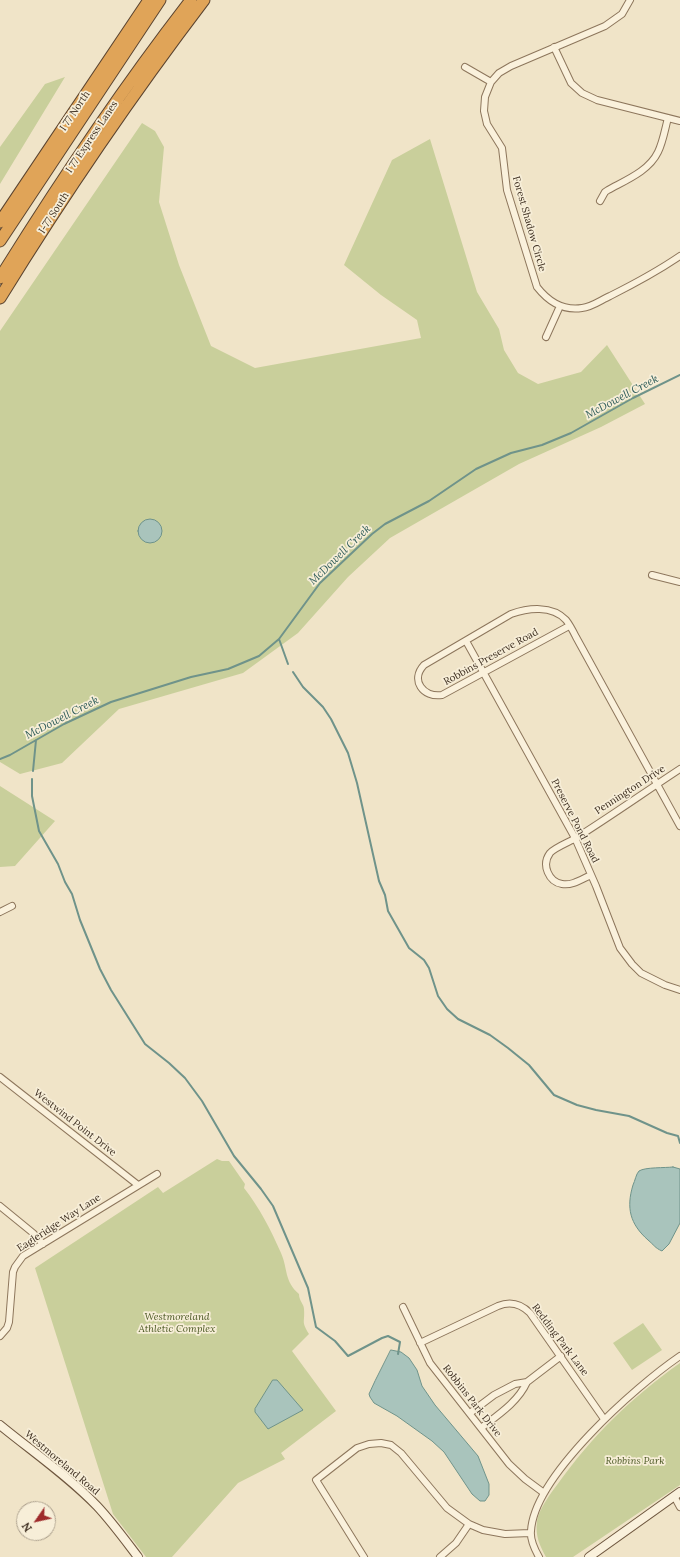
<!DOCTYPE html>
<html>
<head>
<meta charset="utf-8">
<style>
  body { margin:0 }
  #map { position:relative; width:680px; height:1557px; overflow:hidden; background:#f0e4c8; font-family:Lora,serif }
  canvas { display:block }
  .north { position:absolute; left:16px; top:1501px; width:40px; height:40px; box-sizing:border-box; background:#f7eed8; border:1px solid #ada18e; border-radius:50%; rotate:236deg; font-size:11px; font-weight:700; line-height:16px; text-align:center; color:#3d2e20 }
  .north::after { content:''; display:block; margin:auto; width:14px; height:18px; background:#9e2a2b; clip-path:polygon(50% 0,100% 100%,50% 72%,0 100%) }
</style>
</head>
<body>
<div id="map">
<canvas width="680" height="1557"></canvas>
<div class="north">N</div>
</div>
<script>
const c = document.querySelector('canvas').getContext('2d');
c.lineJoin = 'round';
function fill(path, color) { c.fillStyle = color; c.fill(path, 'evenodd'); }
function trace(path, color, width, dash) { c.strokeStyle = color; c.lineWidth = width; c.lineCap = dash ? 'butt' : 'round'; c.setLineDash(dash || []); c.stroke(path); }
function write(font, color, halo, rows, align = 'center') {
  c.font = font + ' Lora,serif'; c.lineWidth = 3.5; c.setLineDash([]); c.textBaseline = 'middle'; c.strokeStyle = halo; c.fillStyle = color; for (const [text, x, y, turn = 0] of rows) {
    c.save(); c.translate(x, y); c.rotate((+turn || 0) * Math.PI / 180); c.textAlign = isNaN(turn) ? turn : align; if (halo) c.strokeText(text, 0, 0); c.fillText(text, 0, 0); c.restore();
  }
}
fill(new Path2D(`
  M65 77 0 184V147L45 84Z
  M142 123 155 131 164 147 159 202 179 265 211 346 255 368 421 338 417 320 381 295 344 265 392 160 430 139 477 292 499 329 504 350 518 373 538 384 581 372 607 345 645 404 601 427 519 464 390 538 348 577 298 633 243 673 119 709 62 763 20 774 0 762V331Z
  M0 786 55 821 15 866 0 867Z
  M217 1159 222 1161H229L245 1184 244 1188C259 1207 271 1230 281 1253 288 1269 284 1281 299 1294 299 1301 304 1304 304 1309 305 1323 301 1321 309 1334L292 1351 336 1411 281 1453 285 1459 238 1483 172 1557H146L113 1514 35 1268 158 1187 163 1193Z
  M643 1323 662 1350 632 1370 613 1343Z
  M680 1363V1485L573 1557H546C540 1546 535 1536 537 1522 538 1511 550 1494 557 1485 592 1436 631 1398 680 1363Z`), '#c9cf9b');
const water = new Path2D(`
  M138 531a12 12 0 1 1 24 0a12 12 0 1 1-24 0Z
  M673 1167 680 1169V1223L669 1244 662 1251C655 1248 654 1245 648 1240 630 1224 626 1208 633 1185 635 1181 636 1174 639 1171 645 1167 665 1168 673 1167Z
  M391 1350 401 1352 409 1358 417 1370 422 1386 435 1405 478 1456 489 1484V1495L485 1501H480L472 1494 444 1452 432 1441 397 1416 374 1403 370 1397 369 1394 375 1381Z
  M273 1380H277L303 1410 268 1429 255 1412V1409Z`);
fill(water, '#a9c4bc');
trace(water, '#6f938a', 1);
trace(new Path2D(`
  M279 639 288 664
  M293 672 303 687 323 707 331 719 348 753 357 783 379 881 385 895 388 911 409 948 424 960 429 968 438 996 447 1009 458 1019 490 1035 508 1048 529 1065 554 1095 577 1105 596 1110 629 1116 667 1133 678 1136 680 1143
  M0 759 10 755 64 724 111 702 191 677 228 669 259 656 279 639 320 583 372 534 385 524 429 501 476 469 511 453 542 445 571 433 633 398 680 375
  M33 771 36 740
  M32 779V796L39 831 58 864 65 882 72 894 80 920 100 969 111 990 145 1044 169 1063 185 1078 202 1101 234 1156 261 1189 273 1206 308 1288 316 1327 335 1341 348 1356 382 1338 388 1336 400 1342 398 1354`), '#6f938a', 2);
const street = new Path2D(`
  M630 0 622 14 605 26 511 66 499 73 491 82 485 97 484 111 487 124 502 148 507 190 537 287C548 301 563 311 582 308 592 307 601 300 610 296 634 284 658 271 680 256
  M554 47 571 83 582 93 597 100 680 121
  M465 67 491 82
  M600 201 605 192 608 190C626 180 649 171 658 152 663 142 665 129 668 118
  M546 337 560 306
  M652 575 680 582
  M569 626 442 695C423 698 410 680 424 665L511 614C528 608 552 605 566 620 570 625 573 631 576 637L680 826
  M466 641 575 838 596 886 620 948 632 964 641 973 665 985 680 990
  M591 875C582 879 572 886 562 884 549 882 541 865 550 853 554 848 569 842 576 838 611 816 645 792 680 769
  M0 912 12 906
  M0 1077 138 1185
  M0 1206 33 1233 43 1244
  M403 1307 430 1363 509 1464 525 1479 544 1493
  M0 1336 7 1328 9 1322 13 1272 15 1267 23 1256 157 1174
  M420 1343 498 1306C510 1301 521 1304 530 1313L604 1419
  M470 1413 494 1395 515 1384 527 1382 561 1356
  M481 1428C498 1415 518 1402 527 1382
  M674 1496 680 1507
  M364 1557 316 1480 357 1448 369 1444 381 1443 391 1445 401 1453 447 1508 469 1524 483 1530 505 1534 530 1533
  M440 1557 456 1543 469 1524
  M539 1557C535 1550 530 1539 531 1531 534 1476 636 1386 680 1356`);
const secondary = new Path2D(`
  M0 1425C33 1452 68 1476 97 1506 112 1522 125 1540 138 1557
  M589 1557 680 1492`);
const highway = new Path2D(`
  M0 222 149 0
  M0 241 160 0
  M0 278C59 183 122 89 191 0
  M0 298C63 196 131 96 204 0`);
trace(street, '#8d765c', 8);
trace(secondary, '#6f573f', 10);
trace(highway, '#5b4430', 13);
trace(street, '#faf1dc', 6);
trace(secondary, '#faf1dc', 8);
trace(highway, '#e0a458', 11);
write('10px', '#3d2e20', '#f7eed8', [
  ["I 77 North",75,111,-56],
  ["I 77 Express Lanes",92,137,-56],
  ["I-77 South",54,213,-57],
  ["Forest Shadow Circle",529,224,74],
  ["Robbins Preserve Road",491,657,-29],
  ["Pennington Drive",630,790,-33],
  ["Preserve Pond Road",575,821,63],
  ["Westwind Point Drive",75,1123,38],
  ["Eagleridge Way Lane",59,1223,-33],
  ["Redding Park Lane",560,1340,53],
  ["Robbins Park Drive",472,1401,52],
  ["Westmoreland Road",62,1463,40]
]);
write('italic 10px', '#4d5a26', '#f7eed8', [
  ["Westmoreland",177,1317],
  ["Athletic Complex",177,1329],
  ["Robbins Park",635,1461]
]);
write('italic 11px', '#2f5d5a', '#f7eed8', [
  ["McDowell Creek",622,397,-28],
  ["McDowell Creek",340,555,-44],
  ["McDowell Creek",62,718,-27]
]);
</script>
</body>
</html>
